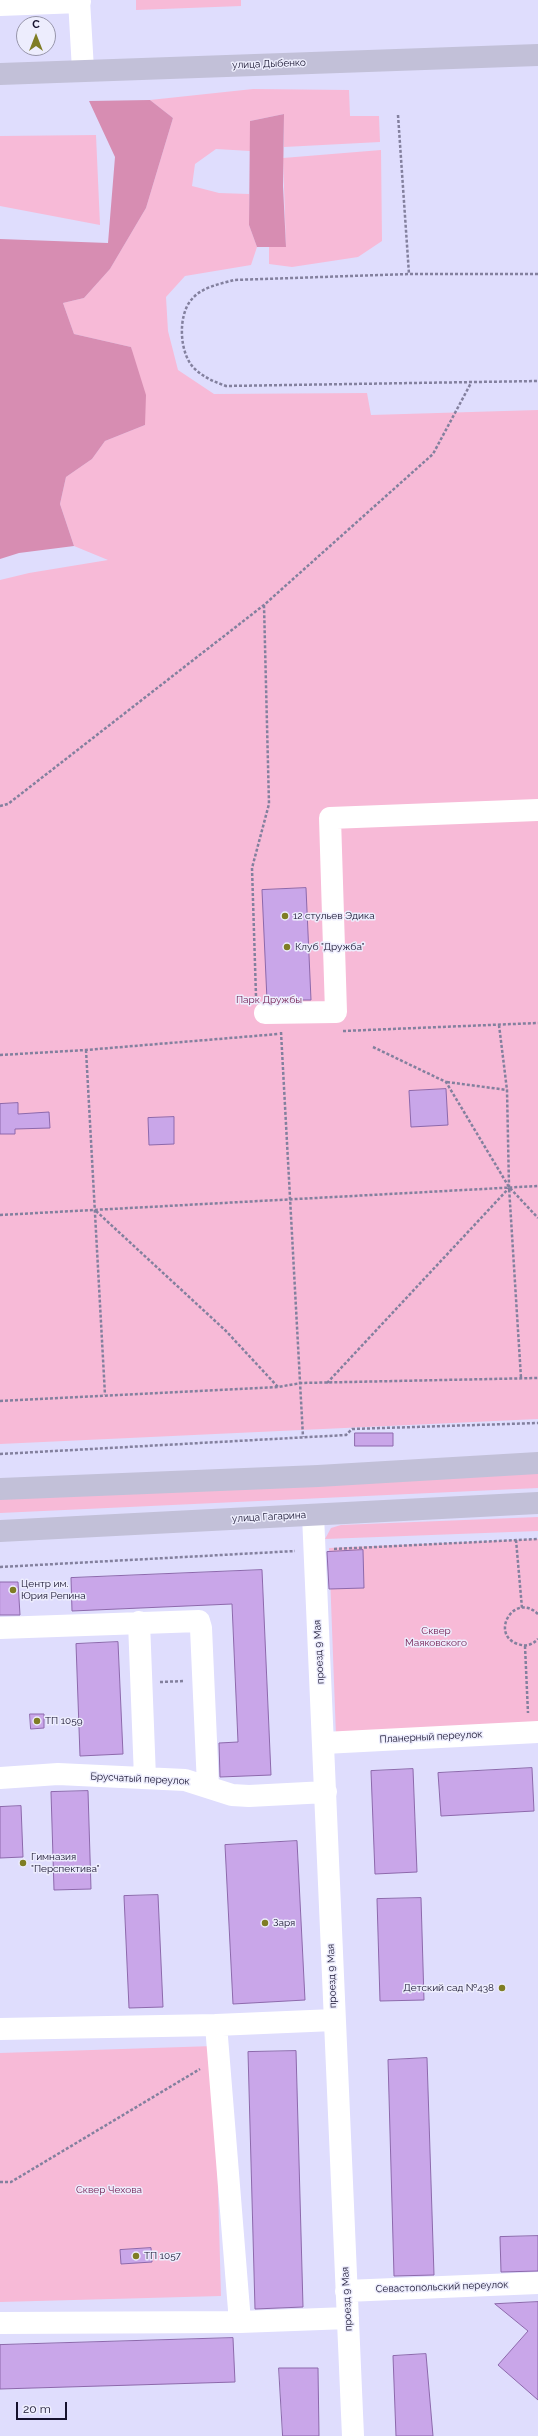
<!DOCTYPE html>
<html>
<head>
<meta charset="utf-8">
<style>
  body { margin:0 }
  #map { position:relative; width:538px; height:2436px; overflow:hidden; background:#dfddfd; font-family:Raleway,sans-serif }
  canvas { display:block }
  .north { position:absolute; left:16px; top:16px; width:40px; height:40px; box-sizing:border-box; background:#ededfd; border:1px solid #9795aa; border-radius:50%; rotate:0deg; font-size:11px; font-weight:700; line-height:16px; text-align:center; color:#16122e }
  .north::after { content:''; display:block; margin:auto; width:14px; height:18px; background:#7f7d25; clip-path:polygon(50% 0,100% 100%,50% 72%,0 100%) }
  .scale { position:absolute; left:16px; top:2402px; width:51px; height:18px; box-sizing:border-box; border:2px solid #16122e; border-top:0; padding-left:5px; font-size:12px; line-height:14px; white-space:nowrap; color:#16122e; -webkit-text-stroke:3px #ededfd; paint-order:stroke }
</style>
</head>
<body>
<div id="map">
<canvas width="538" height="2436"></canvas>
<div class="north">С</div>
<div class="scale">20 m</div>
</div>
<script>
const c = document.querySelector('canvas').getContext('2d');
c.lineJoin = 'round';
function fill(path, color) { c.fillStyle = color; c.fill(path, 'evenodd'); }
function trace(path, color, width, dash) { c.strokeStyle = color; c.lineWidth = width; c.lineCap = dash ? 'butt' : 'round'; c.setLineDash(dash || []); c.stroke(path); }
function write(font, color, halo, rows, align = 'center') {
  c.font = font + ' Raleway,sans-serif'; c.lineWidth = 3; c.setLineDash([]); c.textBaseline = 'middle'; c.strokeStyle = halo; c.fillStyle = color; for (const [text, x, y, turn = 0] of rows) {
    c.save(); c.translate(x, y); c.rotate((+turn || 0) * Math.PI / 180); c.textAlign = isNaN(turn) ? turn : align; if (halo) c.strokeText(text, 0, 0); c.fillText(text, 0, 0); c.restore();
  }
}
fill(new Path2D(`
  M136 0H241V6L136 10Z
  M253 89 349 90 350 116H379L380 142 284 147V114L250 121V151L216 149 195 164 192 186 219 193 249 194V225L257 247 251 265 185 276 166 297 168 331 178 370 214 394 367 393 371 415 538 410V1419L0 1444V580L29 573 108 560 74 546 60 504 66 477 92 459 105 441 145 425 131 347 74 334 63 303 84 298 110 269 146 208 173 118 150 100Z
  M96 135 100 225 0 206V136Z
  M381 150 382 241 358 257 292 267 269 264V247H286L283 158Z
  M538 1473V1488L0 1513V1499Z
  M538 1517V1531L325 1539 331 1528 341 1525Z
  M538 1539V1723L336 1736 329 1548Z
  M214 2046 221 2296 0 2302V2053Z`), '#f7bad7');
fill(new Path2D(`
  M150 100 173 118 146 208 110 269 84 298 63 303 74 334 131 347 146 395 145 425 105 441 92 459 66 477 60 504 74 546 19 553 0 559V239L108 243 115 157 89 101Z
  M284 114 283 186 286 247H257L249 225 250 121Z`), '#d78db2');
const building = new Path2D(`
  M306 888 311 1000H267L262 890Z
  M446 1089 448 1125 411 1127 409 1091Z
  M18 1103V1114L49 1112 50 1128 15 1129V1134H0V1104Z
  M174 1117V1144L149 1145 148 1118Z
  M355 1433H393V1446H355Z
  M363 1550 364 1588 329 1589 327 1552Z
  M262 1570 271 1775 220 1777 219 1743 238 1742 232 1604 72 1611 71 1578Z
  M0 1582H18L20 1615H0Z
  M118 1642 123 1754 80 1756 76 1644Z
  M30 1714H44V1728L31 1729Z
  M532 1768 534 1811 441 1816 438 1773Z
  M413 1769 417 1872 375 1874 371 1771Z
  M88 1791 91 1889 54 1890 51 1792Z
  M21 1806 23 1857 0 1858V1807Z
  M297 1841 305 2000 233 2004 225 1845Z
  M158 1895 163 2007 129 2008 124 1896Z
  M421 1898 424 2000 380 2001 377 1899Z
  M296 2051 303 2307 255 2309 248 2052Z
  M427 2058 434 2275 394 2276 388 2060Z
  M538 2236V2271L501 2272 500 2237Z
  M151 2248 152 2262 121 2264 120 2250Z
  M538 2302V2400L498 2365 528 2331 495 2304Z
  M233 2338 235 2382 0 2389V2345Z
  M426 2354 433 2436H396L393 2356Z
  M279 2368H318L319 2436H283Z`);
fill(building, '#c9a6e9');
trace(building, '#8d69ac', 1);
trace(new Path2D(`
  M398 115 409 274
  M538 274H409L234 280C220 284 202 287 192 299 177 315 179 356 196 370 205 378 215 382 226 386L538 381
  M0 806 8 804 264 605 433 454 471 383
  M256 996 252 868 269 804 264 605
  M499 1025 507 1090 509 1187 521 1378
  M343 1031 538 1023
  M281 1032 303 1437
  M373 1047 446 1082 509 1187 538 1218
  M86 1050 105 1395
  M0 1055 86 1050 278 1034
  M447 1082 507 1090
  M96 1211 226 1331 278 1387
  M0 1215 538 1186
  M327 1383 509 1188
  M0 1401 278 1387 301 1383 538 1378
  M0 1454 346 1435 352 1429 538 1423
  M516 1540 522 1608
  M334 1549 538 1539
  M0 1567 295 1551
  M538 1614C514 1591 489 1635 518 1644 526 1647 532 1645 538 1639
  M525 1646 528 1713
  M160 1682 185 1681
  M0 2182H11L200 2069`), '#83809e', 2.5, [3, 2]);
trace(new Path2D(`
  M79 0 83 70
  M0 5 80 2
  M265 1013 336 1012 330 818 538 810
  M313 1515 353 2436
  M139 1622 145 1778
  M0 1628 199 1621 201 1628 208 1786
  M324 1743 538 1732
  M0 1778 58 1774 185 1780 232 1795 249 1796 326 1792
  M0 2029 216 2025
  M346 2291 538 2283
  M240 2322 216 2025 334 2020
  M0 2323 240 2322 348 2318`), '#fff', 22);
trace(new Path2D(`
  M0 74 538 55
  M0 1489 318 1476 538 1463
  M0 1531 538 1503`), '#c2c0d8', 22);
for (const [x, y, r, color] of [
  [285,916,4,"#7f7d25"],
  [287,947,4,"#7f7d25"],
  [13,1590,4,"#7f7d25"],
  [37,1721,4,"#7f7d25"],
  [23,1863,4,"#7f7d25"],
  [265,1923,4,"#7f7d25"],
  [502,1988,4,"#7f7d25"],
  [136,2256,4,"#7f7d25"]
]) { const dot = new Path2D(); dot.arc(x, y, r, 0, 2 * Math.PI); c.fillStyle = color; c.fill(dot); trace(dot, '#ededfd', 1.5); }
write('10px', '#16122e', '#ededfd', [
  ["улица Дыбенко",269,64,-2],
  ["улица Гагарина",269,1517,-3],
  ["проезд 9 Мая",319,1652,-93],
  ["Планерный переулок",431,1737,-3],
  ["Брусчатый переулок",140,1779,3],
  ["проезд 9 Мая",332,1976,-92],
  ["Севастопольский переулок",442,2287,-2],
  ["проезд 9 Мая",347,2299,-93]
]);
write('10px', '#16122e', '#ededfd', [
  ["12 стульев Эдика",293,916],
  ["Клуб \"Дружба\"",295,947],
  ["Центр им.",21,1584],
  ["Юрия Репина",21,1596],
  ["ТП 1059",45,1721],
  ["Гимназия",31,1857],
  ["\"Перспектива\"",31,1869],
  ["Заря",273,1923],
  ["Детский сад №438",494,1988,"right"],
  ["ТП 1057",144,2256]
], 'left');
write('10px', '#70194e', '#ededfd', [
  ["Парк Дружбы",269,1000],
  ["Сквер",436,1631],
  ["Маяковского",436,1643],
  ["Сквер Чехова",109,2190]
]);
</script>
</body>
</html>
